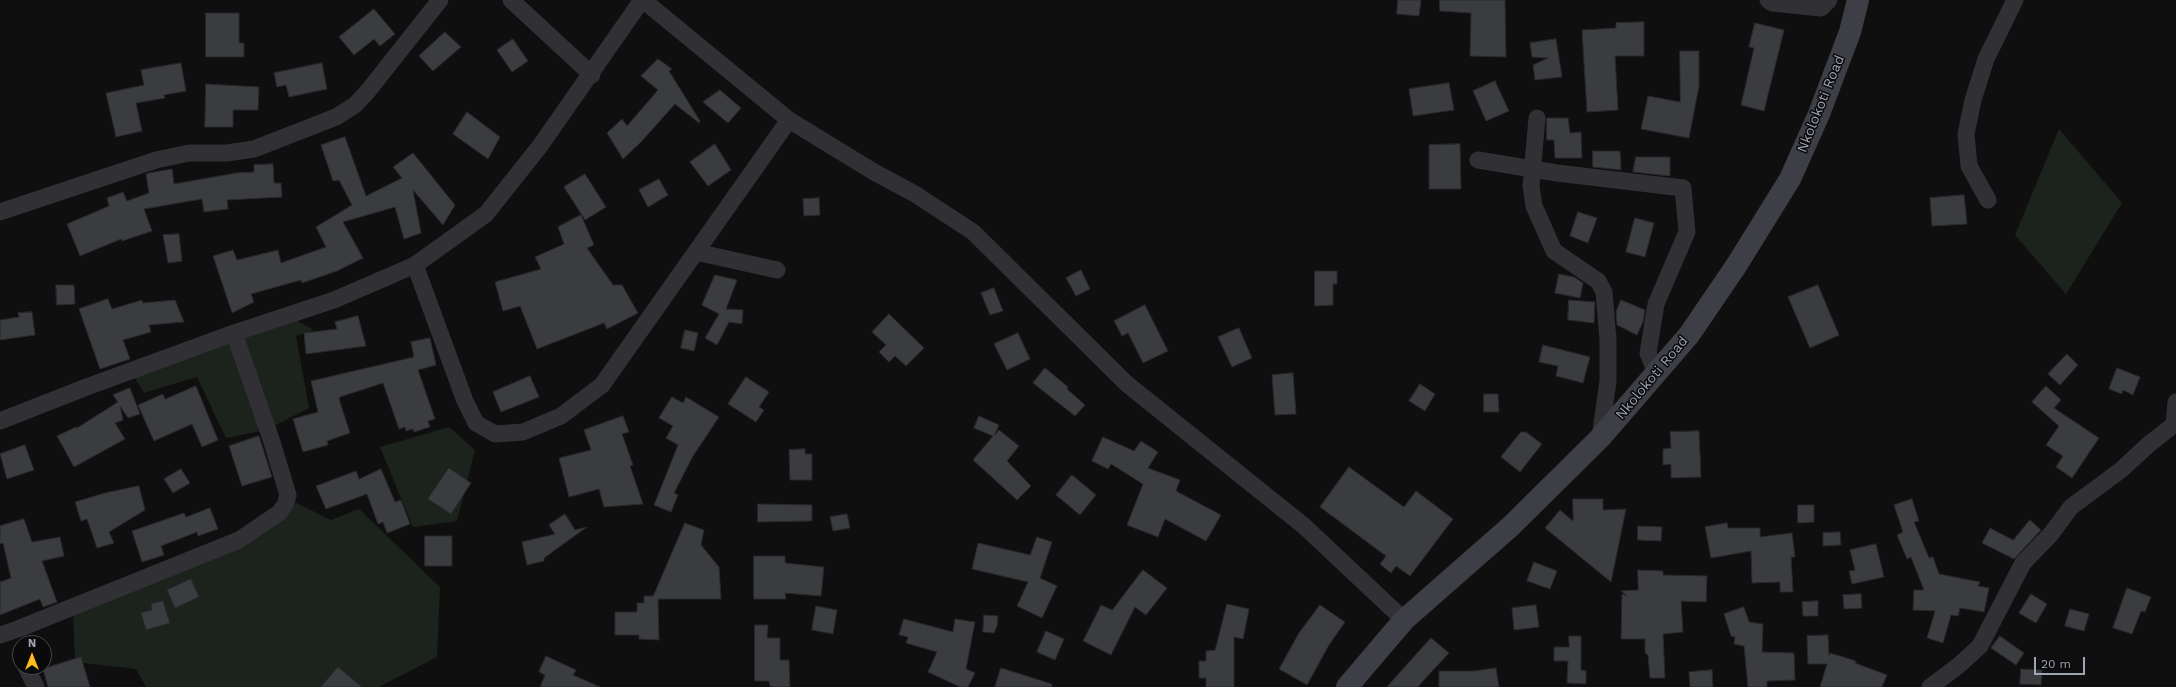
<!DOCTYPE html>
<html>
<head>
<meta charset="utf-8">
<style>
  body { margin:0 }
  #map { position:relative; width:2176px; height:687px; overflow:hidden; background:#0f0f10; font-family:"Work Sans",sans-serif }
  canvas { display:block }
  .north { position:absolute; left:12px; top:635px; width:40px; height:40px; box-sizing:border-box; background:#0a0a0b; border:1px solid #46484e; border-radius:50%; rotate:0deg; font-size:11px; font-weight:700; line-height:16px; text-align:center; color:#9fa4b2 }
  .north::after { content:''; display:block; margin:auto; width:14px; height:18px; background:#fcbc1b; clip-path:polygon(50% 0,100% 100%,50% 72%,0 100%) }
  .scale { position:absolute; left:2034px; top:657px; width:51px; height:18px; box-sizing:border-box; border:2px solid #9fa4b2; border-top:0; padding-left:5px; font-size:12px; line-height:14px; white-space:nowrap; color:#9fa4b2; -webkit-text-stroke:3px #0a0a0b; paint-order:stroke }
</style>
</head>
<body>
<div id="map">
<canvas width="2176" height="687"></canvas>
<div class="north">N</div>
<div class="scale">20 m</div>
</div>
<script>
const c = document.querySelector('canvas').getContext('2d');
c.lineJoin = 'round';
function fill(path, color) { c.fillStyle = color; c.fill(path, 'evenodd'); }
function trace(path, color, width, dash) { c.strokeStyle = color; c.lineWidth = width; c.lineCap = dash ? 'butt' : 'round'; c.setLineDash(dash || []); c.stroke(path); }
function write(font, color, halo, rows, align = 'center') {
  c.font = font + ' "Work Sans",sans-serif'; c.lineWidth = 3; c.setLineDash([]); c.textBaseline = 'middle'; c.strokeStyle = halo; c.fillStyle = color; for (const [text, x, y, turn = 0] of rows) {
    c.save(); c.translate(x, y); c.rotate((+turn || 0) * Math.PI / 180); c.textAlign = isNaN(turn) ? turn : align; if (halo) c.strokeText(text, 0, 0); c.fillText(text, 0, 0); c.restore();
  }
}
fill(new Path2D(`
  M2059 129 2122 203 2066 294 2015 235Z
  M294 319 314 330 296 336 309 408 274 426 242 338Z
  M229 343 261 431 226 438 197 377 144 393 134 377Z
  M449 427 475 450 457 521 413 527 380 447Z
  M295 502 331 520 359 509 440 587 437 657 379 687H146L136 669 75 662 73 613 243 547Z`), '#1b231c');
const building = new Path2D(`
  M1398 0H1421L1419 16 1397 14Z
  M1440 0H1505L1506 57 1470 56 1471 13 1440 11Z
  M374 9 395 34 380 46 374 39 354 55 339 37Z
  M206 13H239V43H244V57H206Z
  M1644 22V56H1615L1618 110 1587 112 1582 30 1616 28V23Z
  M1755 23 1784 30 1764 111 1741 105 1754 48 1749 47Z
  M445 32 461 47 433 71 419 56Z
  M513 39 528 61 512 72 497 50Z
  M1556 39 1562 77 1535 80 1533 65 1548 58 1532 57 1530 43Z
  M1680 51H1699V86L1689 138 1641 129 1648 96 1680 102Z
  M658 59 672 69 669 71 700 121 699 123 675 104 641 142 623 159 607 133 622 119 627 126 658 90 641 76Z
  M181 63 186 91 164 95 165 98 136 103 142 131 116 137 106 93 144 85 141 70Z
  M322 63 327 89 289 97 286 85 277 87 274 73Z
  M1495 81 1509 111 1486 121 1473 91Z
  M1449 83 1454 110 1413 116 1409 89Z
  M206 84 259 87 258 110H233V127H205Z
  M720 90 741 108 728 123 703 102Z
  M467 112 500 137 488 159 453 134Z
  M1547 118H1568L1570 133 1581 132 1582 158H1555L1554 140H1547Z
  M345 137 366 196 402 178 393 167 413 153 455 205 443 225 413 190 421 233 404 239 395 207 343 222 363 258 337 271 302 283 301 280 251 294 254 302 232 313 213 256 233 250 237 260 278 250 281 263 326 247 316 227 352 205 339 180 333 181 321 145Z
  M715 144 731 170 708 186 690 162Z
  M1460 144 1461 189H1429V145Z
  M1593 151H1620L1621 170 1593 167Z
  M1636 157H1670V176L1633 172Z
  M273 164 274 183H281L282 197 227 200 228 209 204 212 202 199 144 209 152 231 122 241 121 239 80 256 67 224 109 206 107 198 123 192 127 201 149 193 146 174 149 173 172 169 174 184 236 173 254 172V165Z
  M585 174 606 207 585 220 564 187Z
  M659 179 668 195 648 207 639 190Z
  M1964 195 1967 224 1932 226 1930 198Z
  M819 198 820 215 804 216 803 199Z
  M1578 212 1597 218 1588 243 1570 236Z
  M581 215 594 245 587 248 613 285H622L638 313 607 329 604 323 537 349 520 306 503 311 495 282 541 269 535 257 564 244 558 227Z
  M1635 218 1654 223 1645 257 1626 252Z
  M179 234 182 261 168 263 163 235Z
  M1081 270 1090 289 1076 296 1066 278Z
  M1315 271H1337V284H1333V305L1315 306Z
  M1559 274 1574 277 1583 283 1580 298 1555 293Z
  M715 275 737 280 726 309 743 310 742 324 729 322 717 345 705 338 719 314 702 305Z
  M56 285H74L75 304 57 305Z
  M1818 285 1839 335 1810 348 1788 297Z
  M994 288 1003 311 990 315 981 293Z
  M108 299 112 309 142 300 143 303 175 300 184 322 149 325 151 332 123 340 130 359 100 369 79 309Z
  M1569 300 1595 302 1594 323 1568 320Z
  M1621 300 1645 310 1643 322 1637 335 1617 325 1616 312Z
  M1145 305 1168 351 1143 363 1128 333 1122 336 1114 321Z
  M32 312 35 335 0 340V320L19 317 18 313Z
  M889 314 924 348 906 366 895 356 889 362 879 352 886 345 872 332Z
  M358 316 366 346 306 354 304 333 337 329 335 322Z
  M1239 328 1252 358 1232 367 1218 337Z
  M685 330 698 333 694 351 681 348Z
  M1018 333 1030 359 1007 370 994 344Z
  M430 338 436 365 418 370 435 419 428 421 430 427 414 432 413 429 406 431 405 427 399 429 383 383 340 397 339 399 350 433 327 441 328 445 303 452 293 419 318 412 311 381 414 357 411 342Z
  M1543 345 1590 357 1583 383 1556 376 1558 366 1539 362Z
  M2067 354 2078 365 2060 385 2048 374Z
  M1045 368 1068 387 1067 389 1085 405 1075 416 1033 383Z
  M2117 368 2140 377 2133 395 2123 390 2122 394 2109 389Z
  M1293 373 1296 414 1275 415 1272 375Z
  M530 376 539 397 501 412 493 392Z
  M746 377 769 392 759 407 764 410 756 422 728 404Z
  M1420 384 1435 394 1425 411 1409 401Z
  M196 386 218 440 202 447 192 424 154 441 138 405 163 394 165 399Z
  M2046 386 2061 400 2054 408 2099 438 2072 478 2056 467 2063 456 2046 445 2059 426 2032 402Z
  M130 388 140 414 128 418 120 406 123 420 115 423 125 439 74 467 57 436 76 427 77 428 118 402 113 395Z
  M1484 394H1498L1499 412H1484Z
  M672 397 683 403 686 397 719 417 693 456 674 493 678 495 671 512 654 505 678 445 666 438 673 426 659 418Z
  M623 416 629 432 622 434 633 465 630 466 643 504 604 507 599 489 569 497 559 458 591 450 584 430Z
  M979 416 999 425 994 436 999 430 1019 446 1007 461 1031 486 1017 500 973 460 993 436 974 428Z
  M1699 431 1701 477 1671 478V464L1663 465V449L1671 448 1670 432Z
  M1521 432H1526L1542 444 1520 472 1501 457Z
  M259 436 272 477 242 486 229 446Z
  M1103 437 1134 451 1141 441 1158 452 1148 468 1180 480 1176 491 1221 515 1206 541 1165 519 1158 537 1127 525 1143 484 1111 464 1108 469 1092 461Z
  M25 445 34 470 7 479 0 454Z
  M805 449V454H812V480H790L789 450Z
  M1349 467 1404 507 1416 491 1453 519 1410 576 1396 566 1391 573 1380 564 1386 556 1320 507Z
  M449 468 471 483 451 514 428 499Z
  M181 469 190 483 173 493 164 479Z
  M381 469 395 502 401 500 410 524 387 533 383 522 378 524 367 494 326 509 316 486 356 471 359 479Z
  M1072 475 1096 495 1080 515 1056 495Z
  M139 486 145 510 109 532 114 543 97 548 87 519 81 521 75 502 105 493Z
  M1573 499H1603V510L1626 509 1611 582 1545 528 1560 510 1573 521Z
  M1912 499 1919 521 1914 522 1929 558 1933 557 1939 574 1980 582 1978 586 1989 588 1984 612 1960 608 1958 616 1951 615 1943 643 1927 638 1935 611 1913 610 1914 590H1924L1911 557 1907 559 1897 535 1903 532 1894 505Z
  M758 504 812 505V521L758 522Z
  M1798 505H1814V522L1798 523Z
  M210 508 218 529 198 536 197 532 161 546 164 555 142 562 132 531 184 513 186 517Z
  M565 514 575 530 587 527 544 558V561L527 565 522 542 555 534 549 525Z
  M847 514 850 528 833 531 830 517Z
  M24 519 32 542 60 537 64 556 42 561 57 602 43 607 40 599 0 615V582L11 578 3 543 0 544V526Z
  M2030 520 2041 530 2014 559 1982 543 1990 528 2013 540Z
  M685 523 704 530 701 545 719 567 721 599H658L659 640 639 639V635H615V612H637V603H644V596H653Z
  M1727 523 1728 528H1760V537L1792 533 1795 557H1791L1793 592H1780V582L1752 583 1751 551 1711 558 1705 527Z
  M1638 526 1662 527 1661 541 1638 540Z
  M1840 532 1841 545 1823 546V533Z
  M425 536H452V566H425Z
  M1037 537 1052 542 1040 578 1057 586 1042 618 1017 606 1028 582 972 569 978 543 1030 555Z
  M1876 544 1884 577 1852 584 1849 571 1855 570 1850 550Z
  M754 556H785V563L824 567 821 596 785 593 786 599H754Z
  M1534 562 1557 571 1550 589 1527 581Z
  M1143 570 1167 588 1146 615 1135 607 1111 655 1083 641 1101 605 1112 610Z
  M1638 570 1663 571V575L1707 576 1706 602 1681 601 1683 632 1663 634 1665 678H1650L1648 655 1645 653V639H1621L1622 594 1627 596 1621 591 1638 590Z
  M191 579 199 597 175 608 167 590Z
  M2127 588 2151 597 2145 612 2141 611 2132 634 2113 628Z
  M1861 594 1862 608 1844 609 1843 595Z
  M2031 594 2047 604 2036 623 2019 613Z
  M163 601 170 623 146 630 141 613 152 610 151 604Z
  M1818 601V616H1803L1802 602Z
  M1227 604 1249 609 1243 639 1234 637V687H1206V678H1199V661H1206V651L1215 650Z
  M1320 605 1345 622 1329 645 1307 685 1279 669 1299 633Z
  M1536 605 1539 627 1514 630 1512 608Z
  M816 606 837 610 833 634 812 630Z
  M1744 607 1749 622 1763 624 1762 652 1794 653 1795 680 1767 681V687H1748L1744 646 1734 644 1735 637 1731 636 1724 614Z
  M2070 609 2089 614 2084 631 2065 626Z
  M984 615 998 616 997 626 994 633 983 632Z
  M904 619 953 632 955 619 975 622 966 669 975 673 968 687H960L928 672 937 652 906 643 908 637 899 635Z
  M755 625H768L767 638H780V660H789L790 687H775L770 686 769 681H755Z
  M1046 631 1064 639 1055 660 1037 652Z
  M1828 635 1829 656 1830 653 1856 661 1855 663 1887 675 1882 687H1820L1827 664H1808L1807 636Z
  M1569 636H1581V670L1586 671V684L1567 683 1568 661H1554V647H1569Z
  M2000 636 2024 653 2016 665 1991 648Z
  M1431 638 1449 653 1423 681 1418 687H1387Z
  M546 656 576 670 573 675 600 687H540L545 675 539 672Z
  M81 657 90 687H48L43 669Z
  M338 667 362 687H321Z
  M1001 668 1052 684V687H995Z
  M1496 668 1499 687H1439V671H1475Z
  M2021 669 2042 670 2041 685 2020 684Z
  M1712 670 1713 687H1690L1689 672Z`);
fill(building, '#3b3c40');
trace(building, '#29292c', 1);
trace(new Path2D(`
  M511 0 592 75
  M643 0 789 120 874 172 915 194 973 232 1127 384 1304 526 1404 620
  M1768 0 1772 3 1821 8 1829 0
  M1537 118 1531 186 1534 206 1554 251 1598 281 1604 292 1608 340V381L1600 438
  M1478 160 1557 173 1683 188 1687 232 1656 304 1648 353 1656 373
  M1988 200 1969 166 1966 134 1973 100 1986 59 2015 0
  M0 212 156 160 189 153H227L254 149 336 117 355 105 368 91 440 0
  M696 252 777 270
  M415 265 465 401 476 423 495 434 523 432 561 416 602 385 789 120
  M0 421 84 388 234 333 334 300 415 265 486 214 540 146 642 0
  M2174 425 2176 402
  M0 635 18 629 239 540 279 513 285 505 288 495 271 439 234 333
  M26 667 36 687
  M1930 687 1958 666 1980 646 2023 563 2051 534 2071 507 2121 470 2148 445 2176 423`), '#303035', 17);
trace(new Path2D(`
  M1347 687 1404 620 1511 526 1600 438 1689 335 1736 266 1790 179 1819 114 1850 32 1858 0`), '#3e3f46', 22);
write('14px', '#9fa4b2', '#0a0a0b', [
  ["Nkolokoti Road",1821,104,-68],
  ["Nkolokoti Road",1652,378,-50]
]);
</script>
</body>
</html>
